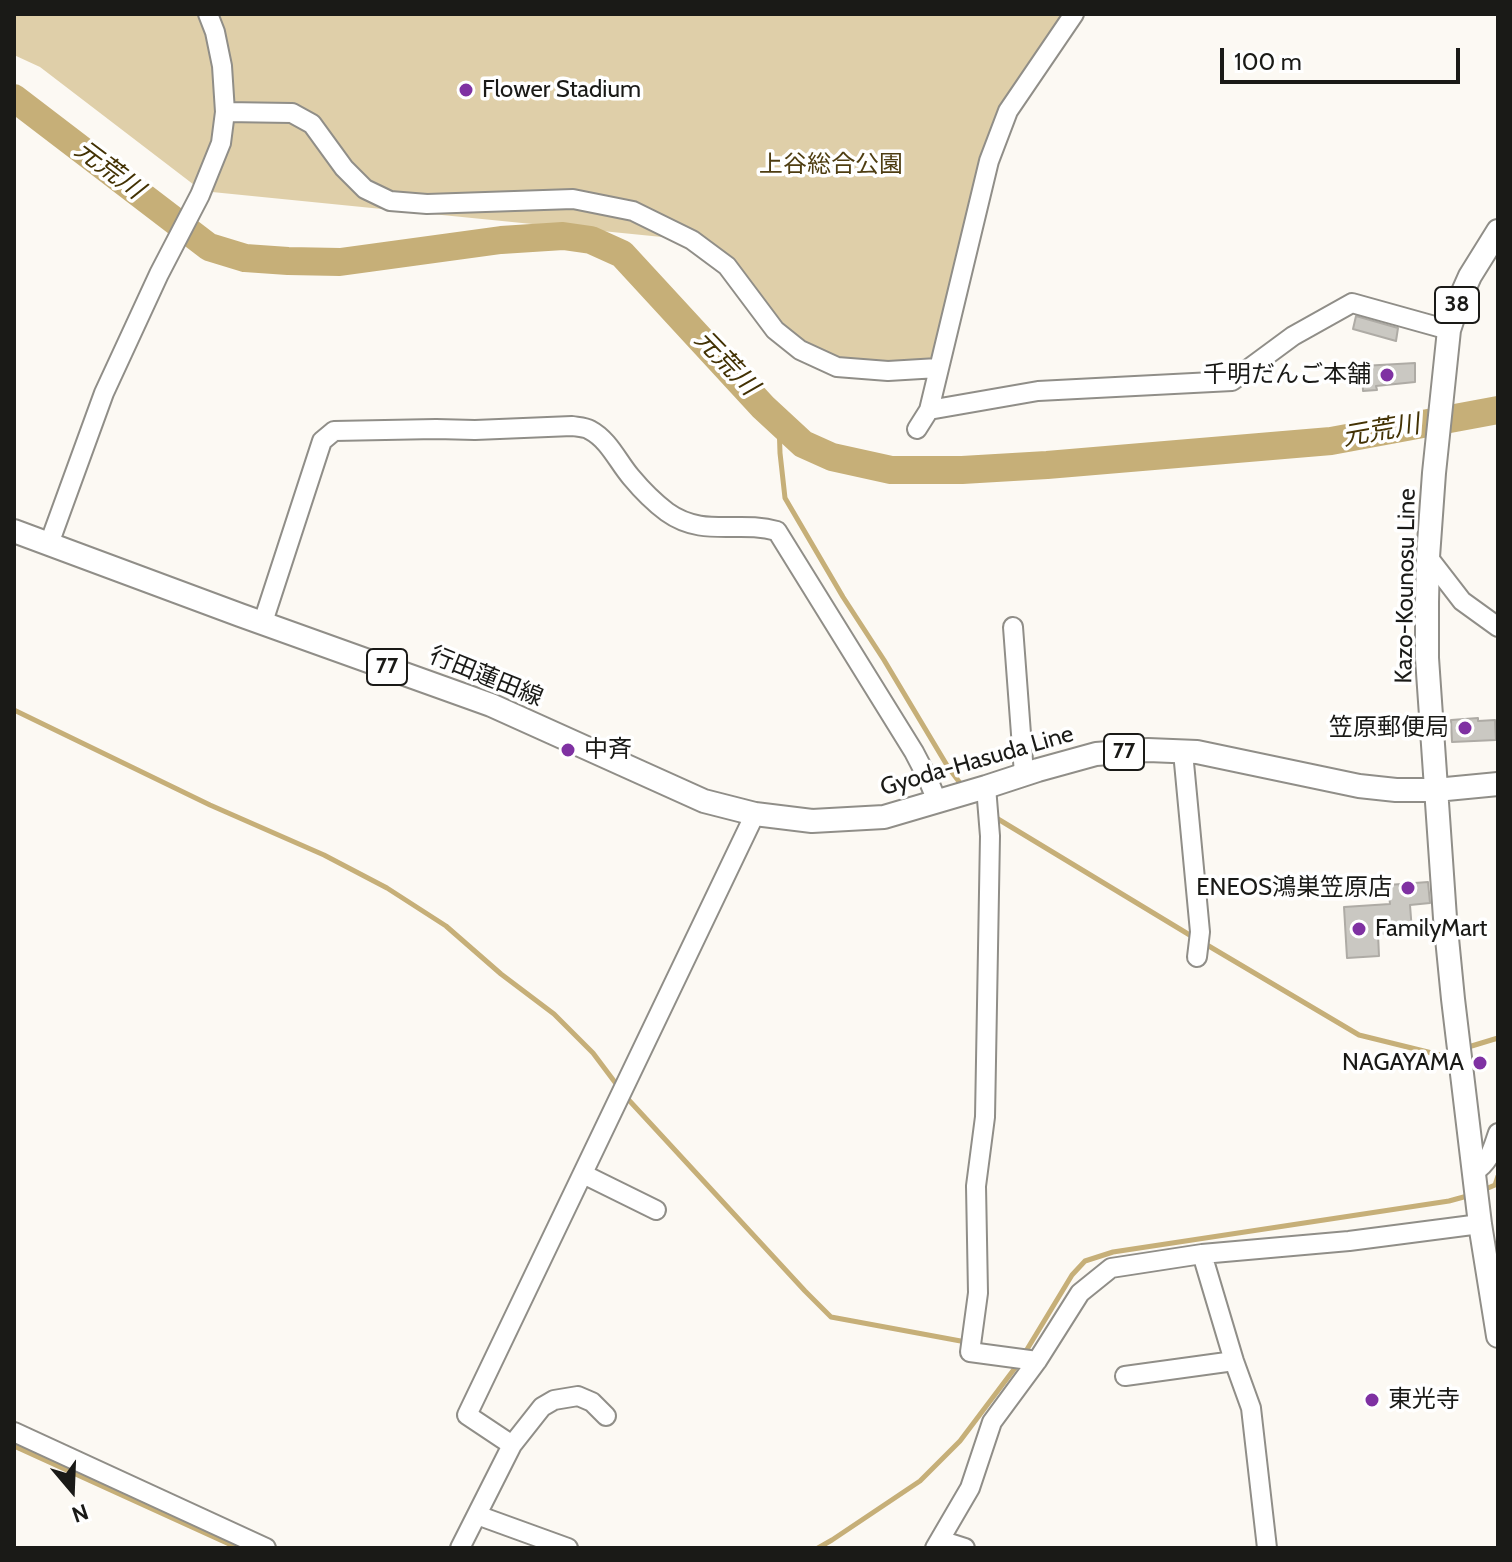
<!DOCTYPE html>
<html>
<head>
<meta charset="utf-8">
<style>
  body { margin:0 }
  #map { position:relative; width:1512px; height:1562px; overflow:hidden; background:#fcf9f3; font-family:Cabin,sans-serif }
  canvas { display:block }
  .frame { position:absolute; inset:0; border:16px solid #1a1a17; pointer-events:none }
  .north { position:absolute; left:32px; top:1450px; width:80px; height:80px; -webkit-text-stroke:6px #fff; paint-order:stroke; rotate:161deg; font-size:22px; font-weight:700; line-height:32px; text-align:center; color:#1a1a17 }
  .north::after { content:''; display:block; margin:auto; width:28px; height:36px; background:#1a1a17; clip-path:polygon(50% 0,100% 100%,50% 72%,0 100%) }
  .scale { position:absolute; left:1220px; top:48px; width:240px; height:36px; box-sizing:border-box; border:4px solid #1a1a17; border-top:0; padding-left:10px; font-size:24px; line-height:28px; white-space:nowrap; color:#1a1a17; -webkit-text-stroke:6px #fff; paint-order:stroke }
</style>
</head>
<body>
<div id="map">
<canvas width="1512" height="1562"></canvas>
<div class="frame"></div>
<div class="north">N</div>
<div class="scale">100 m</div>
</div>
<script>
const c = document.querySelector('canvas').getContext('2d');
c.lineJoin = 'round';
function fill(path, color) { c.fillStyle = color; c.fill(path, 'evenodd'); }
function trace(path, color, width, dash) { c.strokeStyle = color; c.lineWidth = width; c.lineCap = dash ? 'butt' : 'round'; c.setLineDash(dash || []); c.stroke(path); }
function write(font, color, halo, rows, align = 'center') {
  c.font = font + ' Cabin,"Noto Sans JP",sans-serif'; c.lineWidth = 7; c.setLineDash([]); c.textBaseline = 'middle'; c.strokeStyle = halo; c.fillStyle = color; for (const [text, x, y, turn = 0] of rows) {
    c.save(); c.translate(x, y); c.rotate((+turn || 0) * Math.PI / 180); c.textAlign = isNaN(turn) ? turn : align; if (halo) c.strokeText(text, 0, 0); c.fillText(text, 0, 0); c.restore();
  }
}
fill(new Path2D(`
  M14 14H1074L989 161 938 368 837 367 800 350 692 240 202 191 40 67 14 55Z`), '#dfcfa9');
trace(new Path2D(`
  M779 422 780 453 785 498 843 597 884 660 948 767 963 787
  M14 710 210 805 324 855 387 888 446 926 501 974 554 1014 593 1053 620 1089
  M993 816 1193 937
  M1202 942 1359 1035 1440 1055 1455 1051
  M1465 1048 1498 1038
  M626 1097 805 1291 831 1317 966 1342
  M1481 1191 1495 1185 1498 1176
  M1023 1356 1072 1275 1085 1261 1113 1252 1449 1201 1471 1195
  M14 1446 238 1548
  M818 1548 832 1540 920 1481 960 1441 1018 1364`), '#c6af78', 5);
trace(new Path2D(`
  M14 98 209 247 245 258 288 261 340 262 501 240 563 236 591 240 622 254 763 407 803 444 832 457 891 470H962L1047 465 1331 441 1498 410`), '#c6af78', 28);
const building = new Path2D(`
  M1356 316 1398 328 1396 341 1353 329Z
  M1415 363V382L1376 386 1377 390 1363 391 1362 366Z
  M1478 718V721L1495 720 1496 740 1452 742 1451 720Z
  M1428 882 1430 903 1410 905 1412 931 1378 934 1379 956 1347 958 1344 907 1390 904 1388 885Z`);
fill(building, '#cac8c2');
trace(building, '#aeaba5', 2);
const minor = new Path2D(`
  M225 112 292 113 312 124 344 168 365 189 390 201 427 204 573 199 633 211 692 240 727 266 775 330 800 350 837 367 888 371 938 368
  M929 410 1038 391 1232 381 1293 336 1352 303 1449 330
  M917 429 929 410 989 161 1008 111 1074 14
  M49 544 104 393 159 274 200 195 221 143 225 112 222 66 215 32 208 14
  M1428 557 1462 601 1498 627
  M263 622 322 441 334 431 436 429 475 430 572 426C578 427 585 427 590 430 609 440 618 462 631 477 641 489 655 503 667 512 703 538 739 520 777 531L914 752 927 777 937 801
  M1013 627 1024 774
  M1183 752 1200 932 1197 957
  M986 787 990 836 985 1117 976 1186 978 1293 970 1352 1037 1361
  M1474 1172C1490 1162 1492 1150 1498 1133
  M583 1174 656 1210
  M1202 1254 1234 1361 1251 1408 1267 1548
  M1125 1376 1234 1361
  M14 1432 266 1548
  M512 1445 542 1407 554 1400 578 1396 592 1402 606 1416
  M477 1515 568 1548
  M940 1540 965 1548
  M460 1548 512 1445 467 1415 755 814
  M935 1548 970 1488 992 1422 1037 1361 1080 1293 1111 1268 1202 1254 1349 1241 1480 1224`);
const major = new Path2D(`
  M1498 231 1470 276 1458 303 1449 330 1434 473 1428 557 1427 602V658L1445 918 1453 999 1480 1224 1498 1336
  M14 531 240 615 491 705 704 801 755 814 812 821 884 817 986 787 1038 770 1096 754 1148 750 1197 752 1359 786 1396 790H1436L1498 784`);
trace(minor, '#908e88', 22);
trace(major, '#908e88', 26);
trace(minor, '#fff', 18);
trace(major, '#fff', 22);
for (const [x, y, r, color] of [
  [466,90,8,"#7f31a2"],
  [1387,375,8,"#7f31a2"],
  [1465,728,8,"#7f31a2"],
  [568,750,8,"#7f31a2"],
  [1408,888,8,"#7f31a2"],
  [1359,929,8,"#7f31a2"],
  [1480,1063,8,"#7f31a2"],
  [1372,1400,8,"#7f31a2"]
]) { const dot = new Path2D(); dot.arc(x, y, r, 0, 2 * Math.PI); c.fillStyle = color; c.fill(dot); trace(dot, '#fff', 3); }
for (const [x, y, w] of [
  [1457,305,44],
  [387,667,40],
  [1124,752,40]
]) { const box = new Path2D(); box.roundRect(x - w / 2, y - 18, w, 36, 6); c.fillStyle = '#fff'; c.fill(box); trace(box, '#1a1a17', 2); }
write('bold 22px', '#1a1a17', null, [
  ["38",1457,305],
  ["77",387,667],
  ["77",1124,752]
]);
write('24px', '#1a1a17', '#fff', [
  ["Flower Stadium",482,90],
  ["千明だんご本舗",1371,375,"right"],
  ["笠原郵便局",1449,728,"right"],
  ["中斉",584,750],
  ["ENEOS鴻巣笠原店",1392,888,"right"],
  ["FamilyMart",1375,929],
  ["NAGAYAMA",1464,1063,"right"],
  ["東光寺",1388,1400]
], 'left');
write('24px', '#4e3d11', '#fff', [
  ["上谷総合公園",831,165]
]);
write('24px', '#1a1a17', '#fff', [
  ["Kazo-Kounosu Line",1406,586,-89],
  ["行田蓮田線",486,677,22],
  ["Gyoda-Hasuda Line",977,761,-16]
]);
write('italic 26px', '#433204', '#fff', [
  ["元荒川",109,170,37],
  ["元荒川",726,363,46],
  ["元荒川",1381,431,-10]
]);
</script>
</body>
</html>
